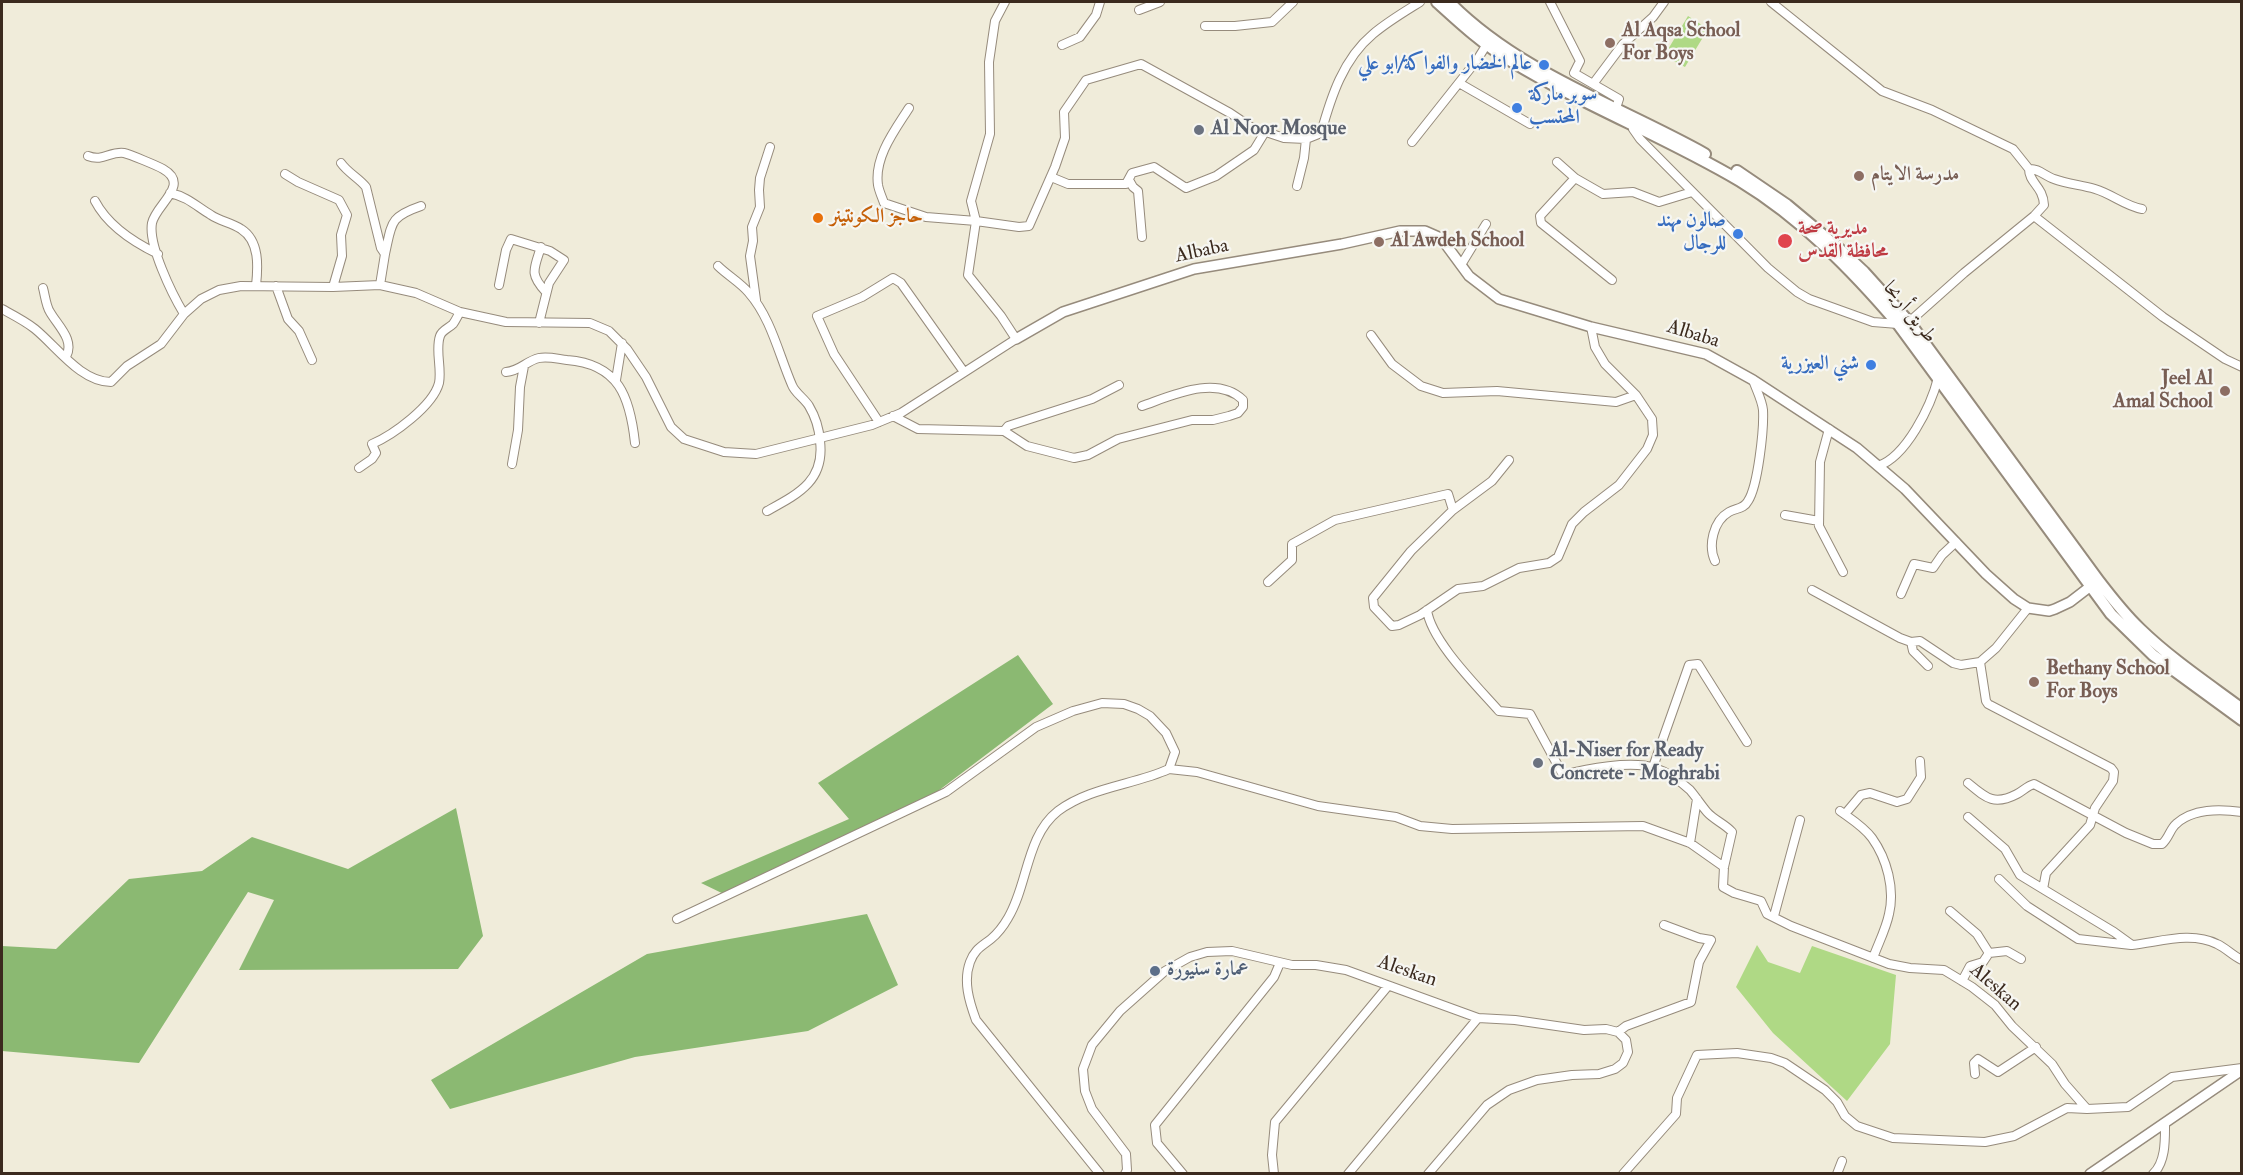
<!DOCTYPE html>
<html>
<head>
<meta charset="utf-8">
<style>
  body { margin:0 }
  #map { position:relative; width:2243px; height:1175px; overflow:hidden; background:#f0ecda; font-family:"IM FELL Double Pica",serif }
  canvas { display:block }
  .frame { position:absolute; inset:0; border:3px solid #3b2a1e; pointer-events:none }
</style>
</head>
<body>
<div id="map">
<canvas width="2243" height="1175"></canvas>
<div class="frame"></div>
</div>
<script>
const c = document.querySelector('canvas').getContext('2d');
c.lineJoin = 'round';
function fill(path, color) { c.fillStyle = color; c.fill(path, 'evenodd'); }
function trace(path, color, width, dash) { c.strokeStyle = color; c.lineWidth = width; c.lineCap = dash ? 'butt' : 'round'; c.setLineDash(dash || []); c.stroke(path); }
function write(font, color, halo, rows, align = 'center') {
  c.font = font + ' "IM FELL Double Pica",Amiri,serif'; c.lineWidth = 4.5; c.setLineDash([]); c.textBaseline = 'middle'; c.strokeStyle = halo; c.fillStyle = color; for (const [text, x, y, turn = 0] of rows) {
    c.save(); c.translate(x, y); c.rotate((+turn || 0) * Math.PI / 180); c.textAlign = isNaN(turn) ? turn : align; if (halo) c.strokeText(text, 0, 0); c.fillText(text, 0, 0); c.restore();
  }
}
fill(new Path2D(`
  M1688 16 1708 29 1685 67 1664 56Z
  M1757 945 1768 962 1800 973 1812 946 1896 975 1890 1044 1847 1101 1773 1033 1736 987Z`), '#afd985');
fill(new Path2D(`
  M1018 655 1053 704 909 813 730 897 701 883 849 819 818 783Z
  M456 808 483 936 458 969 239 970 274 900 248 892 139 1063 2 1051V946L56 949 129 879 202 871 252 837 348 869Z
  M867 914 898 985 808 1031 635 1057 450 1109 431 1080 647 954Z`), '#8bb972');
const minor = new Path2D(`
  M1550 2 1580 61 1574 73 1619 99 1616 108
  M1771 2 1882 91 1932 110 2013 149 2029 169
  M1139 10 1160 2
  M1205 26H1235L1272 22 1293 2
  M1062 45 1080 37 1096 15 1100 2
  M1459 83 1530 124
  M1593 84 1623 44 1653 17 1664 2
  M909 108C895 130 874 157 878 185 879 191 882 197 884 203L926 217 976 221 971 201 990 134 989 62 995 21 1005 2
  M1633 125V129L1640 139 1768 268 1797 292 1809 299 1873 322 1898 324 1909 322 1964 273 2034 216 2044 205C2043 186 2029 183 2029 169 2038 168 2045 176 2054 179 2067 184 2082 185 2095 189 2112 194 2125 206 2142 209
  M1412 142 1477 60 1487 44
  M88 156C103 162 110 151 124 153 129 154 158 166 163 169 191 185 156 204 152 223 148 245 172 294 184 314
  M1557 162 1575 178
  M341 163C348 173 359 178 366 187L381 248 385 254 380 285
  M285 174 298 182 339 200 347 215 341 235 342 256 333 287
  M1051 177 1068 184H1126L1132 173 1154 167 1186 188 1216 176 1254 150 1265 132
  M1129 180 1133 187 1138 191 1142 237
  M1297 186 1304 158 1306 139
  M170 193C188 197 196 206 211 215 220 221 232 223 241 229 260 241 258 267 256 286
  M95 201C108 226 133 242 158 254
  M2034 216 2163 317 2225 359 2242 367
  M541 247C534 269 529 274 546 292
  M385 254C392 223 389 217 421 206
  M1461 265 1486 224
  M718 266C727 275 741 283 749 293 771 318 779 355 792 385 795 393 804 398 809 406 815 416 819 428 820 441 825 481 798 494 767 511
  M1612 280 1541 223 1540 216 1575 178 1603 194 1633 192 1659 202 1692 192
  M499 285 506 250 511 239 550 251 564 260 549 283 539 323
  M276 286 288 319 299 331 312 360
  M43 288C45 295 46 306 50 312 58 326 75 340 66 357
  M756 300 750 256 753 241 752 227 760 207 759 190 760 178 770 147
  M2 309C13 315 25 321 35 329 57 347 81 382 111 382L127 366 161 344 184 314 201 299 219 290 241 286 333 287 380 285 416 293 460 312 506 322 590 323 609 331 627 349 646 377 671 427 684 439 724 452 756 454 872 425 901 413 1016 339 1001 316 968 275 976 221 1019 227 1029 226 1055 167 1065 138 1064 112 1086 80 1141 64 1230 113 1251 127 1284 138 1306 139 1321 133C1331 97 1343 59 1373 34 1387 22 1404 12 1420 2
  M1371 335 1392 364 1421 386 1443 393 1497 391 1616 402 1636 395
  M506 372C520 371 526 361 539 358 548 356 558 359 567 360 619 364 630 397 635 443
  M616 380 622 343
  M893 416 918 429 1004 431 1027 446 1074 458 1088 455 1118 439 1192 420H1213L1229 416 1238 413 1243 407V400C1216 374 1171 396 1142 406
  M879 422 834 354 817 316 862 297 893 278 901 283 964 372
  M1829 429 1820 462 1819 526 1843 572
  M1004 431 1008 426 1092 399 1119 385
  M512 464 518 430 520 387 524 366
  M1878 466C1906 457 1931 406 1938 378
  M359 468 372 459 376 453 372 444C393 435 433 406 439 383 442 368 435 350 440 336 442 330 449 328 453 324 456 320 458 315 460 312
  M1453 510 1492 481 1509 460
  M1785 515 1819 521
  M1715 561C1708 546 1713 521 1729 512 1736 508 1744 509 1748 501 1758 486 1764 429 1763 410 1762 400 1756 389 1753 380
  M1268 582 1292 560V544L1335 520 1448 494 1453 510 1411 551 1373 598 1374 607 1392 626 1399 625 1420 615 1458 589 1483 586 1519 568 1549 563 1558 557 1572 524 1584 512 1619 485 1647 449 1653 435 1652 419 1636 395 1605 364 1595 347 1591 327
  M1812 590 1900 638 1911 642 1920 641 1953 663 1961 665 1980 662
  M1901 594 1914 564 1933 568 1942 555 1956 542
  M2028 608 1996 648 1980 662 1986 701 1988 704 2111 768 2114 772 2113 781 2095 808 2090 825 2046 873 2043 889 2114 932 2132 945C2160 942 2191 931 2217 944 2226 948 2233 956 2242 960
  M1427 610C1431 641 1478 687 1499 711L1530 714 1563 775C1586 769 1631 760 1655 768 1667 772 1680 781 1690 790 1696 797 1701 805 1707 812 1714 820 1725 824 1732 832L1724 867 1723 887 1734 893 1761 901 1767 914 1791 926 1889 964 1910 968 1944 970 1972 987 1995 1005 2012 1026 2052 1064 2065 1084 2087 1109 2128 1107 2172 1077 2242 1068
  M1911 642 1913 651 1928 666
  M1653 767 1689 665 1698 664 1747 742
  M1169 769 1197 772 1318 806 1396 817 1420 826 1452 829 1643 826 1690 843 1724 867
  M1968 783C1986 798 1994 806 2017 794 2023 791 2027 786 2034 784L2126 833 2153 844H2162C2169 838 2170 829 2176 824 2193 808 2220 809 2242 812
  M1840 811C1851 819 1864 827 1872 838 1887 859 1895 889 1889 914 1886 929 1878 944 1873 958
  M1845 814 1861 795 1870 793 1897 802 1907 799 1921 777 1920 761
  M1968 817 2005 849 2020 875 2043 889
  M1690 843 1697 799
  M1999 879 2027 906 2078 939 2131 945
  M1950 911 1977 934 1989 953
  M1774 916 1800 820
  M677 919 946 792 1036 727 1073 711 1102 703 1124 704 1138 709 1150 716 1166 733 1175 752 1169 769C1134 785 1090 787 1058 811 1026 836 1028 885 1008 918 1004 925 997 934 991 939 981 947 975 949 970 962 963 981 969 1001 976 1020L1100 1174
  M1962 981 1970 966 1983 962 1989 953 2007 951 2021 959
  M1618 1032 1626 1026 1691 1002 1699 962 1711 940 1699 938 1664 925
  M1975 1074 1974 1063 1978 1059 1998 1072 2036 1047
  M1125 1174 1127 1170 1126 1154 1092 1109 1085 1091 1083 1069 1092 1045 1120 1011 1165 971 1190 957 1207 952 1232 951 1292 965H1316L1346 970 1478 1018 1515 1020 1584 1030 1606 1029 1618 1032 1626 1040 1628 1052 1623 1063 1615 1069 1599 1074 1572 1075 1537 1080 1509 1090 1487 1105 1428 1174
  M1183 1174 1157 1143 1155 1125 1274 977 1280 963
  M1274 1174 1272 1155 1275 1122 1388 986
  M1348 1174 1478 1018
  M1623 1174 1676 1114 1677 1098 1697 1055 1737 1053 1771 1058 1785 1063 1825 1090 1837 1102 1845 1116 1857 1126 1893 1138 1985 1142 2014 1136 2067 1108 2087 1109
  M1837 1174 1842 1161
  M2153 1174C2166 1162 2165 1139 2165 1123`);
const tertiary = new Path2D(`
  M1016 339 1063 312 1194 269 1342 244 1400 231H1425L1441 238 1469 276 1499 299 1591 327 1706 354 1753 380 1857 448 1905 489 1986 574 2014 599 2028 608 2049 611 2055 609 2070 602 2096 582
  M2090 1174 2242 1070`);
const secondary = new Path2D(`
  M1437 2C1460 23 1484 45 1511 61 1585 106 1666 137 1740 181 1801 218 1852 270 1898 324L2111 614 2153 655 2242 720
  M1449 2C1519 73 1619 106 1705 154
  M1737 171 1787 205 1835 245 1864 272 1909 322 2098 580C2111 597 2124 614 2140 629 2171 659 2207 683 2242 709`);
trace(minor, '#968b7c', 10);
trace(tertiary, '#968b7c', 12);
trace(secondary, '#968b7c', 14);
trace(minor, '#fff', 8);
trace(tertiary, '#fff', 9);
trace(secondary, '#fff', 10);
for (const [x, y, r, color] of [
  [1610,43,6,"#8d6e63"],
  [1544,65,6,"#3f7fe0"],
  [1517,108,6,"#3f7fe0"],
  [1199,130,6,"#6b7280"],
  [1859,176,6,"#8d6e63"],
  [818,218,6,"#e8710a"],
  [1738,234,6,"#3f7fe0"],
  [1785,241,8,"#e0444e"],
  [1379,242,6,"#8d6e63"],
  [1871,365,6,"#3f7fe0"],
  [2225,391,6,"#8d6e63"],
  [2034,682,6,"#8d6e63"],
  [1538,763,6,"#6b7280"],
  [1155,971,6,"#5c6f8a"]
]) { const dot = new Path2D(); dot.arc(x, y, r, 0, 2 * Math.PI); c.fillStyle = color; c.fill(dot); trace(dot, '#f6f6f2', 2); }
write('bold 20px', '#785e54', '#f6f6f2', [
  ["Al Aqsa School",1622,32],
  ["For Boys",1622,55],
  ["مدرسة الايتام",1871,176],
  ["Al Awdeh School",1391,242],
  ["Jeel Al",2213,380,"right"],
  ["Amal School",2213,403,"right"],
  ["Bethany School",2046,670],
  ["For Boys",2046,693]
], 'left');
write('bold 20px', '#366cbe', '#f6f6f2', [
  ["عالم الخضار والفواكة/ابو علي",1532,65],
  ["سوبر ماركة",1529,96,"left"],
  ["المحتسب",1529,119,"left"],
  ["صالون مهند",1726,222],
  ["للرجال",1726,245],
  ["شني العيزرية",1859,365]
], 'right');
write('bold 20px', '#5b616d', '#f6f6f2', [
  ["Al Noor Mosque",1211,130],
  ["Al-Niser for Ready",1550,752],
  ["Concrete - Moghrabi",1550,775]
], 'left');
write('bold 20px', '#c56008', '#f6f6f2', [
  ["حاجز الكونتينر",830,218]
], 'left');
write('bold 20px', '#be3a42', '#f6f6f2', [
  ["مديرية صحة",1798,230],
  ["محافظة القدس",1798,253]
], 'left');
write('20px', '#3b2a1e', '#f6f6f2', [
  ["Albaba",1202,252,-12],
  ["طريق أريحا",1909,313,51],
  ["Albaba",1693,335,17],
  ["Aleskan",1407,972,19],
  ["Aleskan",1995,988,41]
]);
write('bold 20px', '#4e5e75', '#f6f6f2', [
  ["عمارة سنيورة",1167,971]
], 'left');
</script>
</body>
</html>
